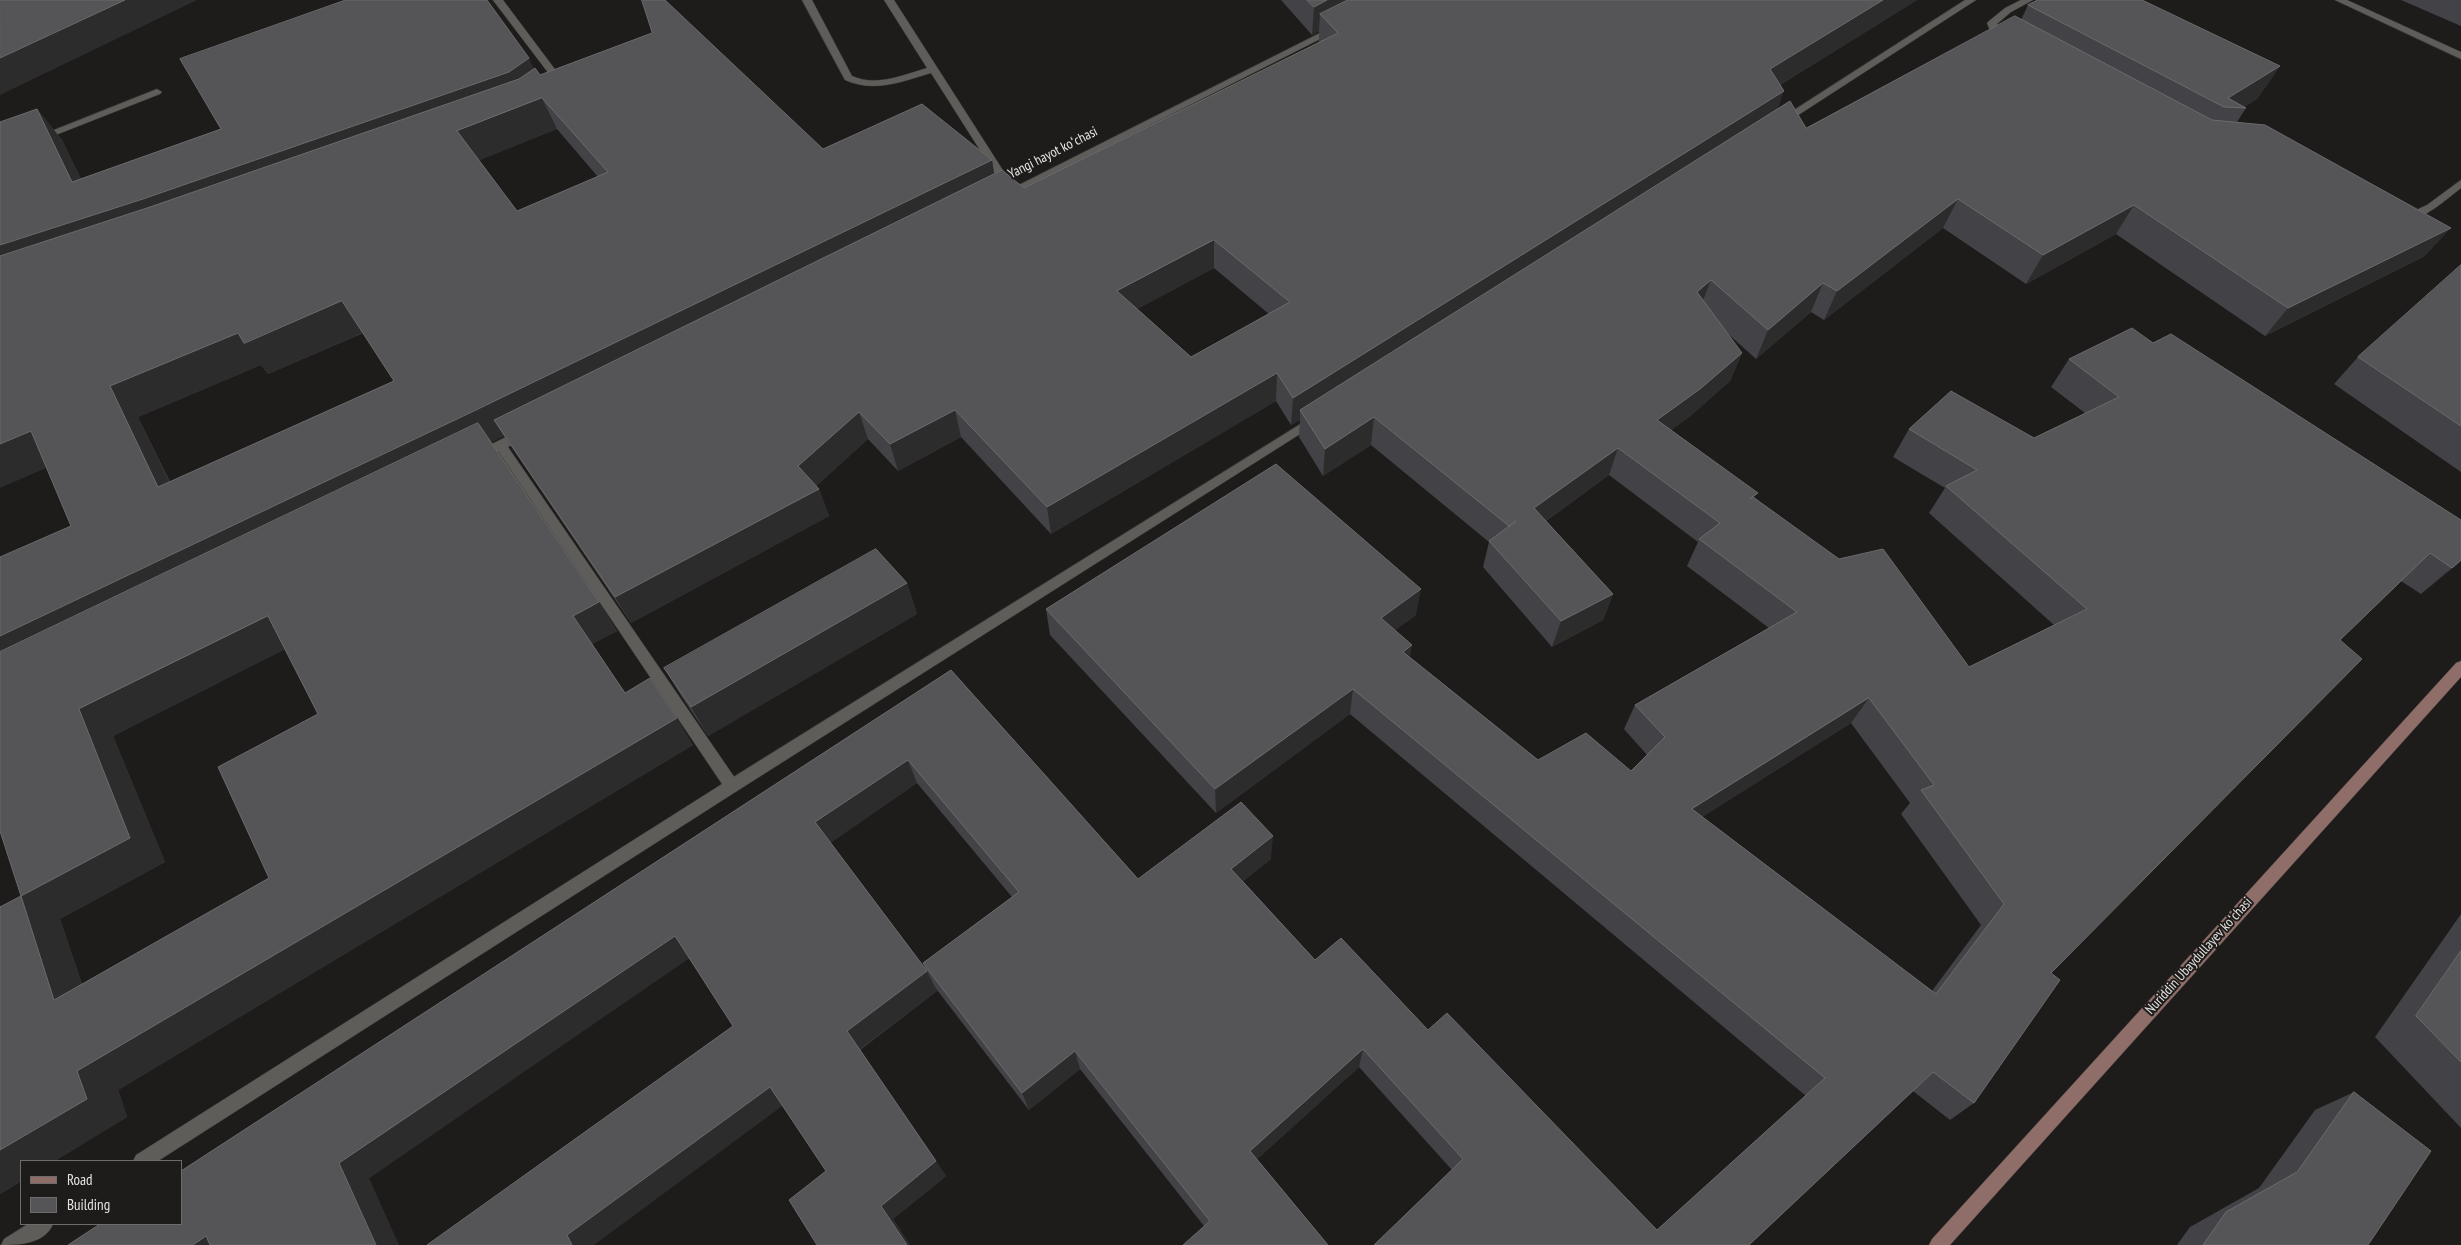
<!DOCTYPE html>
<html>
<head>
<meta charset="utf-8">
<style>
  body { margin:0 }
  #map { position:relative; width:2461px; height:1245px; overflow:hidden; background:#1e1c1a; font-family:"PT Sans Narrow",sans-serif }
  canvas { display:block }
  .legend { position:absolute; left:20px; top:1160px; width:162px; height:65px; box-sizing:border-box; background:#1e1c1a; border:1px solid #6e6c6a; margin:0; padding:6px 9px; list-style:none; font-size:15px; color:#e5e4e2 }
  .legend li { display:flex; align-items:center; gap:10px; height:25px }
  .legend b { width:25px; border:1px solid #6e6c6a }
</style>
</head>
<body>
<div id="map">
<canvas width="2461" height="1245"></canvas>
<ul class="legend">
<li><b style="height:6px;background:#8f6d68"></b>Road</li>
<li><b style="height:14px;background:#555457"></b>Building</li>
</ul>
</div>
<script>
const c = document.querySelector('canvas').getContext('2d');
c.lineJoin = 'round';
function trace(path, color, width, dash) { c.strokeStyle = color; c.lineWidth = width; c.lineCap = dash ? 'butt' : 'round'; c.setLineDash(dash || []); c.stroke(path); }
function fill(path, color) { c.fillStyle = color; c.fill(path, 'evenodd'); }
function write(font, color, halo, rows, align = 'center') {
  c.font = font + ' "PT Sans Narrow",sans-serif'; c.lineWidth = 4; c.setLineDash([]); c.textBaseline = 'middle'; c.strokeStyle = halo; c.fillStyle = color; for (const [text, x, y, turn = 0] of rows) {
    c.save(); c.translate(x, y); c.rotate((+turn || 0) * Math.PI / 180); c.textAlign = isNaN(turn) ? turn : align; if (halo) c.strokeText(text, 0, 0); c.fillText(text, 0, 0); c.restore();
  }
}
const service = new Path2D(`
  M802 0H812L852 76C877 87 903 75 927 68L884 0H894L1013 186 1012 188H1004L931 73C901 82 874 93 845 80Z
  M1965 0H1976L1786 123 1782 124 1777 121Z
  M2021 0H2033L2011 12 1997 24 2000 35 2008 40 2006 42H2000L1993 38 1987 23 1989 21 2005 8Z
  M2335 0H2347L2461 52V59Z
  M2461 180V188C2448 198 2418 225 2401 221V217L2427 205Z
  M1315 415 1321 419 1319 422 737 791 732 793 727 791 725 786 727 781Z`);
const minor = new Path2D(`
  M493 0H503L560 76 562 78 556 88H550L548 86 552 78Z
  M1332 27 1340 29 1010 196 1006 197 1001 194Z
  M157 89 162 92 160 94 43 140 39 141 34 138Z
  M523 429 527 431 529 434 527 437 508 447 737 781 739 786 737 791 158 1161H133L136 1155 722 784 498 451 479 460 473 455 475 452Z
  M28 1224H53C45 1244 19 1245 1 1245L4 1239Z`);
const secondary = new Path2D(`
  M2461 661V677L1950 1245H1929L1932 1239 2456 663Z`);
trace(service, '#393836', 1);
trace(minor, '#393836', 1);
trace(secondary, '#393836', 1);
fill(service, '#5f5d59');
fill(minor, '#5f5d59');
fill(secondary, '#8f6d68');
fill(new Path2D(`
  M1281 0H1917L1780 85 1778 108 1806 128 2021 20 2028 5 2280 66 2257 99 2244 107 2246 108 2237 122 2425 256 2265 336 2116 234 2026 284 1943 228 1824 320 1811 312 1756 359 1725 331 1742 353 1730 381 1689 417 1671 430 1755 499 1969 667 2054 625 1929 513 1945 488 1893 457 1909 429 2034 438 2085 413 2051 387 2069 359 2153 343 2461 561 2421 594 2401 581 2340 640 2051 973 1974 1103 1950 1120 1913 1091 1749 1245H1374L1452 1170 1359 1067 1257 1159 1328 1245 1204 1226 1080 1069 1029 1110 934 986 937 991 860 1050 946 1176 893 1219 910 1245H817L826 1171 689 958 369 1178 68 1245 951 670 1138 879 1271 859 1243 881 1315 960 1428 1030 1657 1230 1806 1096 1350 714 1216 813 1050 635 1046 609 1416 615 1395 630 1410 657 1538 760 1631 771 1647 755 1624 729 1635 705 1769 628 1687 566 1698 542 1609 475 1546 521 1613 594 1603 620 1552 647 1483 567 1489 542 1371 445 1323 476 1299 437 1300 420 1291 425 1276 401 1051 534 961 437 898 471 868 439 816 486 819 489 829 516 631 623 504 436 491 442 599 602 617 631 592 644 625 693 693 745 118 1090 127 1117 0 1194V907L21 896 71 526 37 109 62 140 81 179 221 129 529 58 533 69 540 75 823 149 992 160 994 174 1024 188 1319 43V31L1312 35ZM557 129 598 177 517 211 479 160ZM1214 268 1269 314 1191 357 1137 309ZM363 333 394 381 170 482 138 417 261 365 268 374ZM285 649 318 714 269 878 82 984 60 919 165 862 113 736ZM1851 723 1910 803 1901 814 1981 925 1932 991 1702 817ZM917 783 1012 897 923 963 925 968 830 843Z
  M2401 0H2461V26Z
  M2461 265V472L2334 384 2358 357Z
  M907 583 917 614 708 736 682 697 664 668Z
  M2461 914V1128L2375 1037Z
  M2354 1092 2368 1245H2177L2190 1227 2259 1188 2315 1110Z`), '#434246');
fill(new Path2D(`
  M125 0H197L0 95V58Z
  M1327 0H1382L1320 14 1319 31 1312 35 1314 7Z
  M1883 0H1917L1760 97 1770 69Z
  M529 58 543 90 0 286V245L72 182 37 109 62 140 98 214Z
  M2280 66 2257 99 2243 108 2228 98Z
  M1784 91 1774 120 1300 410V420L1291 425 1293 398Z
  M542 98 557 129 473 163 457 131Z
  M992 160 997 191 494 420 504 436 0 681V636Z
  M1958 199 1943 228 1824 320 1837 291Z
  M2134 205 2116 234 2026 284 2043 255Z
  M2451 228 2425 256 2265 336 2288 308Z
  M1214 240V268L1119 319 1117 291Z
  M1711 280 1700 308 1697 292Z
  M1823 283 1811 312 1756 359 1768 330Z
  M342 301 364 332 268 374 261 365 138 417 186 517 158 487 110 386 238 333Z
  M1742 353 1730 381 1689 417 1647 448 1657 420Z
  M1277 373 1276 401 1051 534 1047 507Z
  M955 410 961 437 898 471 890 444Z
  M859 412 868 439 808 494 798 466Z
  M1374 417 1371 445 1323 476 1325 449Z
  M31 431 62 461 0 488V444Z
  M1618 448 1609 475 1526 535 1534 508Z
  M819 489 829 516 631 623 615 597Z
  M2461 560V561L2458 564 2421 594Z
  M907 583 917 614 708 736 691 707Z
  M1421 589 1416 615 1377 644 1381 618Z
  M1613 594 1603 620 1552 647 1561 621Z
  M599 602 617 631 592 644 573 616Z
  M268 616 295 644 113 736 165 862 60 919 94 1021 54 1000 21 896 79 709Z
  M1412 645 1407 671 1403 652Z
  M1353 689 1350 714 1216 813 1215 789Z
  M1869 698 1851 723 1678 832 1692 809Z
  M677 718 693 745 118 1090 127 1117 54 1161H21V1181L0 1194V1150L77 1071Z
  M908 760 917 783 827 845 815 822Z
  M1273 836 1271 859 1231 890V869Z
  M675 936 691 957 369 1178 399 1245H376L339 1163Z
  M927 971 937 991 859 1050 847 1031Z
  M1363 1049 1359 1067 1250 1166V1151Z
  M1075 1051 1080 1069 1029 1110 1022 1093Z
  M770 1087 785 1104 594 1245H572L567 1235Z
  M936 1161 946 1176 893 1219 910 1245H907L881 1206Z
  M206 1236 231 1245H193Z`), '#2d2c2d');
const building = new Path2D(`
  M0 0H125L0 58Z
  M346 0H487L529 58 509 72 143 199 0 245V122L37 109 72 182 221 129 180 59Z
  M642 0H665L823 149 922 104 992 160 476 410 0 636V557L71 526 31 431 0 444V256L153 206 519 79 535 68 540 75 652 33ZM542 98 608 172 517 211 457 131ZM342 301 394 381 158 487 110 386 238 333 244 343Z
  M1307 0H1327L1314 7Z
  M1348 0H1883L1770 69 1784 91 1293 398 1277 373 1047 507 955 410 890 444 859 412 798 466 819 489 615 597 494 420 1002 170 1024 188 1338 33 1320 14ZM1214 240 1290 302 1191 357 1117 291Z
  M2038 0H2142L2280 66 2228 98 2246 108 2224 107 2028 5Z
  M2015 16 2212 120 2265 125 2451 228 2288 308 2134 205 2043 255 1958 199 1837 291 1823 283 1768 330 1711 280 1697 292 1742 353 1700 389 1657 420 1758 493 1750 499 1753 497 1839 559 1883 549 1969 667 2087 609 1946 486 1977 470 1909 429 1951 391 2034 438 2119 397 2069 359 2132 328 2153 343 2171 334 2461 520V560L2452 568 2430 553 2340 640 2362 659 2051 973 2060 980 1974 1103 1933 1072 1749 1245H1374L1463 1159 1363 1049 1250 1151 1328 1245H1183L1210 1221 1075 1051 1022 1093 923 963 1019 892 908 760 815 822 927 971 847 1031 936 1161 881 1206 907 1245H817L789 1200 826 1171 770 1087 567 1235 572 1245H427L733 1026 675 936 339 1163 376 1245H210L206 1236 193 1245H68L100 1224H181V1171L951 670 1138 879 1241 802 1273 836 1231 869 1315 960 1341 938 1428 1030 1447 1013 1657 1230 1825 1078 1353 689 1215 789 1046 609 1276 464 1421 589 1381 618 1412 645 1403 652 1538 760 1586 733 1631 771 1665 737 1635 705 1797 612 1699 539 1720 523 1618 448 1534 508 1613 594 1561 621 1489 541 1516 521 1509 526 1374 417 1325 449 1300 410 1790 101 1806 128ZM1869 698 1934 785 1921 790 2004 904 1936 994 1692 809Z
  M2461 265V426L2358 357Z
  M478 423 599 602 573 616 625 693 650 678 677 718 77 1071 87 1099 0 1150V907L21 896 0 831V652ZM268 616 318 714 218 767 269 878 54 1000 21 896 130 838 79 709Z
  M876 549 907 583 691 707 664 668Z
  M2461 951V1062L2416 1016Z
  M2354 1092 2431 1151 2368 1245H2203L2226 1212 2297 1172Z`);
fill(building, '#555457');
trace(building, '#6b6a6c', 1);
write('14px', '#e5e4e2', '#1e1c1a', [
  ["Yangi hayot koʻchasi",1053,153,-27],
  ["Nuriddin Ubaydullayev koʻchasi",2199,956,-48]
]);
</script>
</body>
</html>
